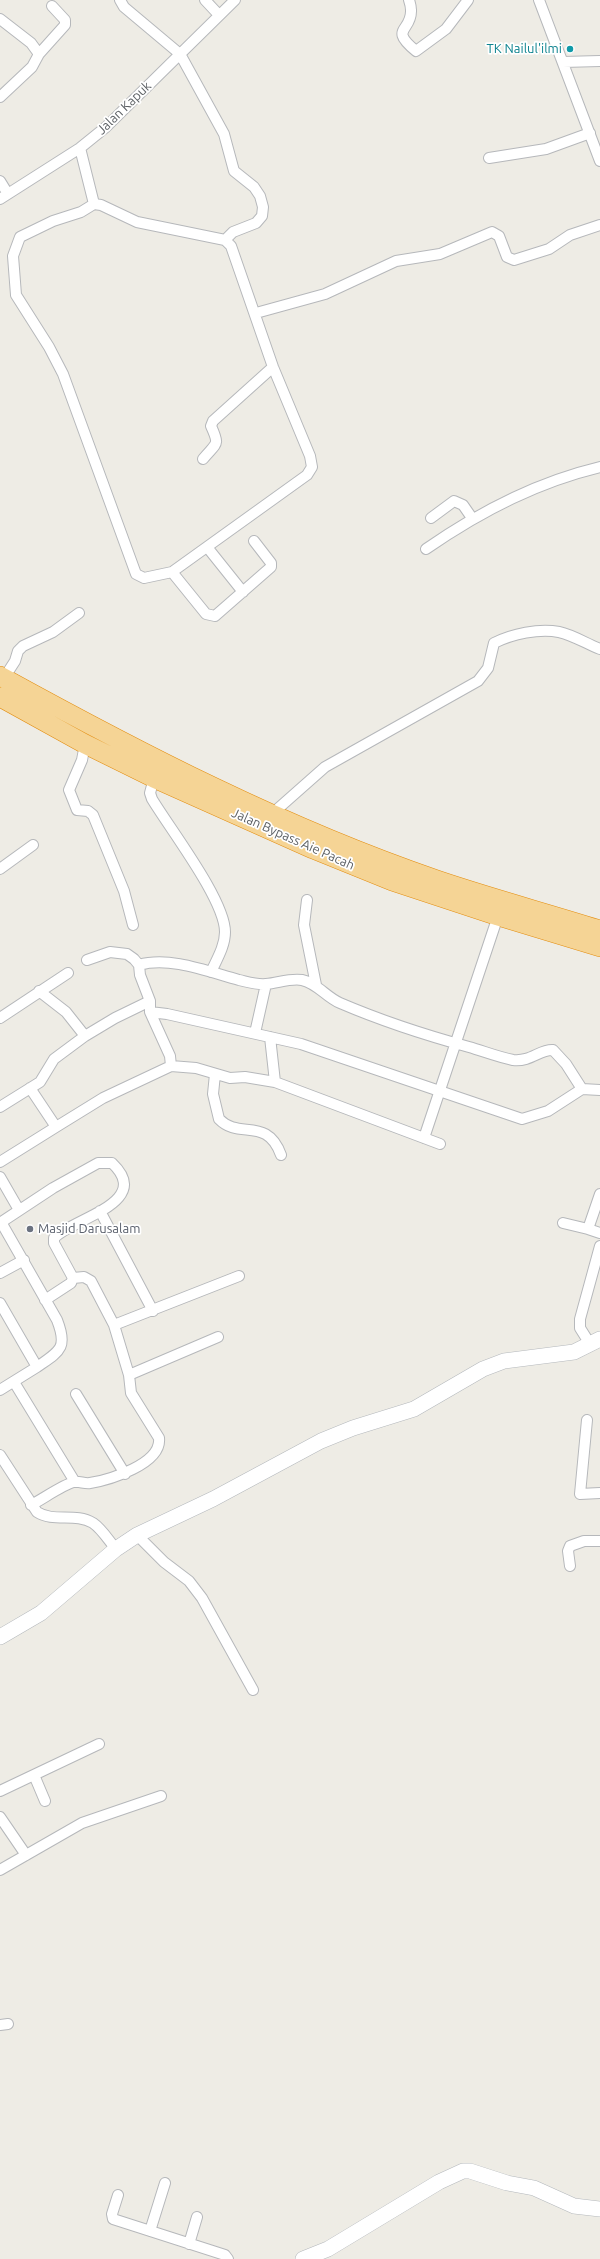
<!DOCTYPE html>
<html>
<head>
<meta charset="utf-8">
<style>
  body { margin:0 }
  canvas { display:block; background:#eeece5 }
</style>
</head>
<body>
<canvas width="600" height="2259"></canvas>
<script>
const c = document.querySelector('canvas').getContext('2d');
c.lineJoin = 'round';
function trace(path, color, width, dash) { c.strokeStyle = color; c.lineWidth = width; c.lineCap = dash ? 'butt' : 'round'; c.setLineDash(dash || []); c.stroke(path); }
function write(font, color, halo, rows, align = 'center') {
  c.font = font + ' Ubuntu,sans-serif'; c.lineWidth = 3.5; c.setLineDash([]); c.textBaseline = 'middle'; c.strokeStyle = halo; c.fillStyle = color; for (const [text, x, y, turn = 0] of rows) {
    c.save(); c.translate(x, y); c.rotate((+turn || 0) * Math.PI / 180); c.textAlign = isNaN(turn) ? turn : align; if (halo) c.strokeText(text, 0, 0); c.fillText(text, 0, 0); c.restore();
  }
}
const street = new Path2D(`
  M120 0 124 7 180 54 224 134 234 171 254 187 260 196 263 207 262 216 256 223 233 232 225 240 231 246 273 367 310 456 312 467 307 475 172 572 144 578 136 574 63 374 49 347 16 295 13 256 20 237 53 221 81 212 94 204 101 205 137 222 225 240
  M205 0 219 15
  M409 0C410 3 411 6 411 10 412 32 388 28 416 51L446 29 468 0
  M539 0 600 161
  M0 19 31 43 39 54 32 67 0 97
  M39 54 65 25V20L52 6
  M563 62 600 61
  M80 148 94 204
  M489 158 546 149 590 133
  M0 181 8 194
  M0 199 80 148 106 127 235 0
  M256 313 325 294 396 261 440 254 492 232 499 236 507 257 514 260 549 249 570 235 600 225
  M203 459C217 442 220 446 211 426L213 421 273 367
  M431 518 454 501 463 505 472 518
  M207 547 243 592
  M426 549C479 512 537 482 600 467
  M172 572 206 614 215 616 271 567V563L254 541
  M4 678 15 661 18 651 23 646 53 632 79 613
  M85 744 82 760 69 790 77 810 88 811 93 815 124 891 133 925
  M154 778 150 793 152 799C170 829 225 900 225 932 225 946 217 959 211 972
  M273 813 325 767 478 681 488 668 494 643C512 634 539 628 559 632 573 635 587 644 600 649
  M0 869 33 845
  M307 900 304 925 316 985
  M139 965C170 956 209 972 239 980 248 982 257 985 266 984 278 983 290 978 302 980 317 983 326 997 340 1003 382 1021 425 1035 469 1047 483 1051 498 1057 513 1060 531 1062 540 1049 553 1050L566 1064 582 1089
  M39 991 66 1012 85 1036
  M150 1012 167 1014 301 1044 522 1119 548 1111 582 1089 600 1090
  M0 1018 68 973
  M255 1033 266 984
  M270 1037 275 1082
  M171 1066 196 1068 230 1078 245 1077 275 1082 440 1144
  M215 1074 213 1094 219 1119C239 1140 267 1116 281 1155
  M0 1107 40 1082 54 1059 85 1036 115 1018 150 1001
  M56 1127 103 1098 171 1066 170 1056 150 1012V1001L140 975 139 965 134 959 127 954 110 952 87 960
  M424 1138 498 916
  M0 1162 56 1127 30 1088
  M0 1177 19 1210
  M100 1211 153 1311
  M1 1222 57 1320C68 1348 60 1351 37 1367
  M0 1223 53 1188 98 1163H112C154 1203 73 1218 54 1238V1243L73 1278 71 1283 45 1300
  M563 1223 588 1229 600 1233
  M588 1229 600 1194
  M0 1273 24 1260
  M0 1303 37 1367 0 1390
  M114 1325 239 1276
  M590 1344 580 1328V1319L600 1246
  M129 1375 218 1337
  M14 1382 75 1482
  M76 1394 125 1474
  M587 1420 580 1494 600 1493
  M0 1455 37 1512C54 1523 75 1512 93 1523 102 1529 109 1541 116 1549
  M31 1505C43 1499 62 1485 74 1482 79 1481 85 1484 90 1483 109 1480 162 1464 159 1438L131 1393 129 1375 114 1325 91 1281 84 1277 73 1278
  M137 1535 164 1562 189 1581 202 1598 253 1690
  M570 1566 568 1551 570 1546 584 1541H600
  M34 1775 45 1801
  M0 1791 99 1744
  M0 1817 26 1855
  M0 1870 82 1823 161 1796
  M0 2025 8 2024
  M118 2195 112 2214 113 2219 225 2255 228 2259
  M150 2231 165 2183
  M189 2244 197 2217`);
const secondary = new Path2D(`
  M0 1637 41 1613 116 1549 137 1535 213 1499 321 1441 353 1428 414 1409 483 1369 504 1361 574 1352 600 1339
  M303 2259 328 2249 439 2182 463 2171H470L507 2183 534 2188 574 2206 600 2209`);
const highway = new Path2D(`
  M0 676C140 753 285 828 437 880 490 898 546 913 600 930
  M0 697 85 744 154 778 313 849 392 881 498 916 600 947`);
trace(street, '#b6b8bb', 12);
trace(secondary, '#b4b8bc', 16);
trace(highway, '#e38e11', 20);
trace(street, '#fff', 10);
trace(secondary, '#fff', 15);
trace(highway, '#f5d495', 19);
for (const [x, y, r, color] of [
  [570,49,4,"#0f9aa8"],
  [30,1229,4,"#6b7280"]
]) { const dot = new Path2D(); dot.arc(x, y, r, 0, 2 * Math.PI); c.fillStyle = color; c.fill(dot); trace(dot, '#fff', 1.5); }
write('13px', '#0d838f', '#fff', [
  ["TK Nailul'ilmi",562,49]
], 'right');
write('13px', '#5d6165', '#fff', [
  ["Jalan Kapuk",124,108,-44],
  ["Jalan Bypass Aie Pacah",293,839,24]
]);
write('13px', '#5b616d', '#fff', [
  ["Masjid Darusalam",38,1229]
], 'left');
</script>
</body>
</html>
